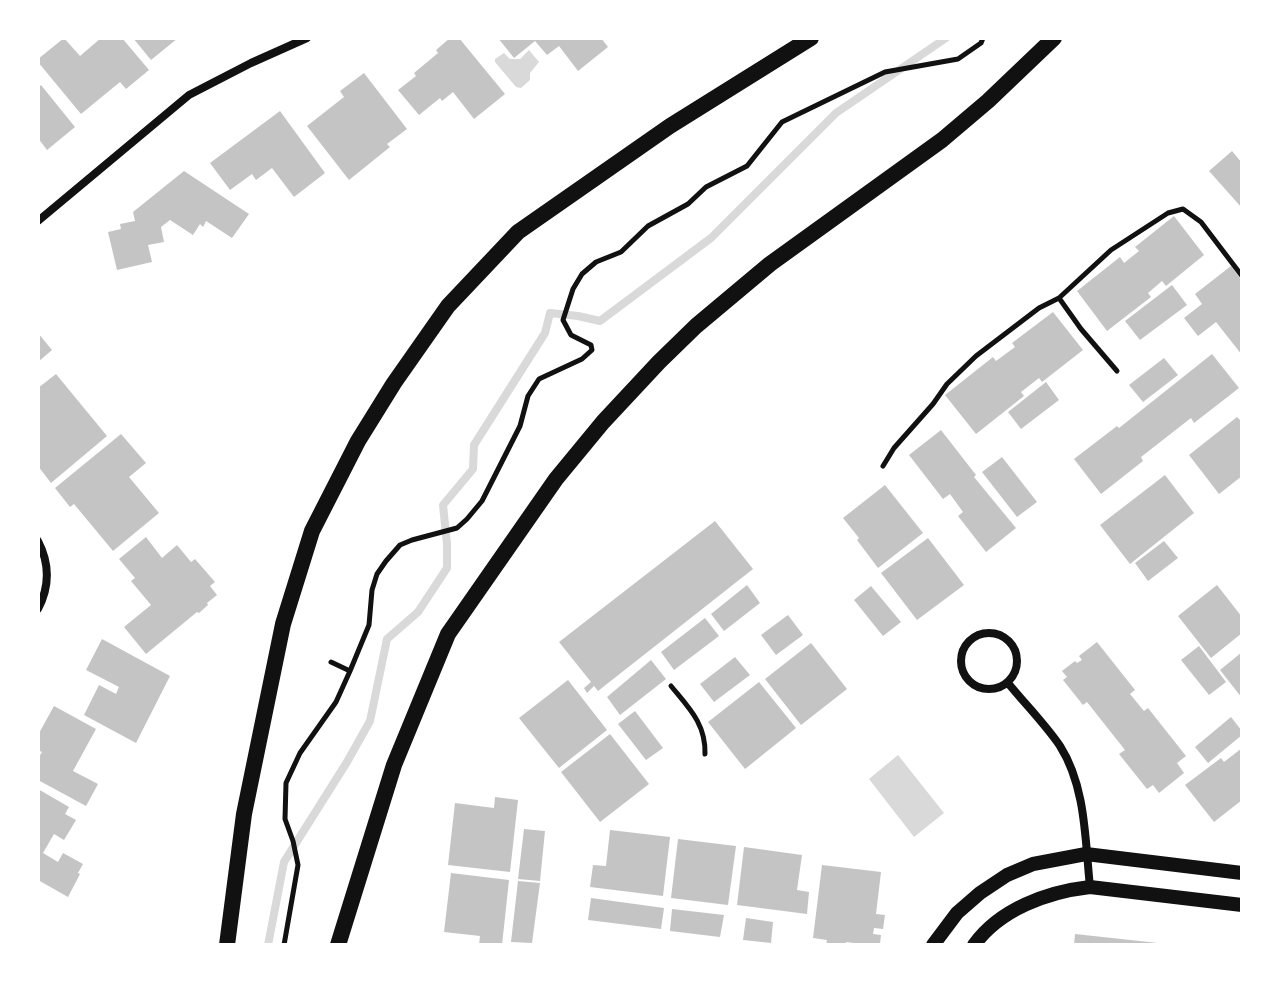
<!DOCTYPE html>
<html>
<head>
<meta charset="utf-8">
<style>
  body { margin:0 }
  #map { position:relative; width:1280px; height:983px; overflow:hidden; background:#fff; font-family:"Work Sans",sans-serif }
  canvas { display:block }
  .frame { position:absolute; inset:0; border:40px solid #fff; pointer-events:none }
</style>
</head>
<body>
<div id="map">
<canvas width="1280" height="983"></canvas>
<div class="frame"></div>
</div>
<script>
const c = document.querySelector('canvas').getContext('2d');
c.lineJoin = 'round';
function fill(path, color) { c.fillStyle = color; c.fill(path, 'evenodd'); }
function trace(path, color, width, dash) { c.strokeStyle = color; c.lineWidth = width; c.lineCap = dash ? 'butt' : 'round'; c.setLineDash(dash || []); c.stroke(path); }
fill(new Path2D(`
  M529 50 539 62 530 73V80L521 88 516 87 495 62V59L504 53 510 59H520Z
  M898 755 944 813 914 837 869 779Z`), '#d9d9d9');
trace(new Path2D(`
  M268 945 284 862 347 762 370 721 387 639 418 612 447 568V544L443 505 473 469 474 445 545 333 550 313 578 316 600 321 711 238 836 113 946 38`), '#d9d9d9', 8);
fill(new Path2D(`
  M64 38 80 56 101 38H122L149 70 126 89 120 82 81 114 38 62V59Z
  M133 38H178L151 60Z
  M450 38H459L505 94 474 119 453 92 442 101 440 98 419 115 398 90 416 76 414 73 438 53 436 50Z
  M498 38H601L608 47 578 71 559 46 547 55 535 41 514 58Z
  M364 73 407 129 387 144 390 147 349 180 307 126 344 97 340 91Z
  M41 85 75 127 47 150 38 138V88Z
  M280 111 325 173 294 197 272 168 256 180 252 174 230 190 210 163Z
  M1232 151 1242 163V208L1209 171Z
  M184 171 249 214 232 238 206 221 203 227 200 224 193 235 170 220 161 227 164 242 148 245 152 262 117 270 108 232 121 229 120 224 135 221 133 212Z
  M1174 216 1204 255 1166 286 1162 281 1148 293 1151 297 1107 331 1077 291 1120 257 1124 263 1139 251 1135 247Z
  M1231 266 1242 281V355L1216 322 1198 336 1184 318 1202 304 1195 294Z
  M1172 285 1187 305 1140 340 1125 321Z
  M1053 312 1083 350 1042 382 1039 378 1021 392 1024 396 976 434 945 395 993 357 996 361 1015 347 1012 343Z
  M38 333 52 350 38 362Z
  M1212 354 1239 388 1194 423 1191 418 1141 457 1143 461 1101 494 1074 459 1117 426 1119 428Z
  M1164 358 1178 375 1143 402 1129 385Z
  M56 374 107 436 51 483 38 466V388Z
  M1046 382 1059 400 1021 429 1008 412Z
  M1237 417 1241 421 1242 420V476L1219 494 1189 455Z
  M941 430 976 475 974 477 1016 528 986 552 958 516 963 512 950 494 943 499 909 455Z
  M121 434 146 463 129 477 159 513 113 551 74 504 70 507 55 488Z
  M1002 457 1037 502 1017 517 982 472Z
  M1165 475 1194 513 1130 564 1100 525Z
  M885 485 923 533 878 568 857 540 859 538 843 518Z
  M715 521 753 569 598 691 594 686 587 693 584 688 591 682 559 642Z
  M146 537 162 558 177 545 191 562 195 559 215 582 210 586 217 595 207 603 208 605 199 613 197 612 146 654 124 627 151 605 131 581 135 578 119 559Z
  M928 538 964 585 917 620 881 573Z
  M1164 541 1178 558 1148 581 1135 563Z
  M747 585 760 603 724 631 711 614Z
  M1217 585 1242 617V633L1211 658 1178 616Z
  M871 586 901 622 883 636 854 600Z
  M788 615 803 635 776 655 761 635Z
  M705 618 719 636 674 670 661 652Z
  M102 639 170 676 136 743 84 715 99 685 116 694 119 687 86 670Z
  M1097 642 1135 690 1130 694 1144 711 1148 708 1186 756 1177 763 1184 773 1159 793 1153 785 1147 789 1119 754 1125 750 1087 702 1083 705 1063 680 1067 677 1062 671 1075 661 1077 663 1082 660 1079 656Z
  M811 643 847 689 801 725 765 679Z
  M1199 646 1226 682 1209 695 1181 660Z
  M1242 652V698L1220 670Z
  M735 657 750 675 714 702 700 684Z
  M651 660 666 679 620 715 607 697Z
  M568 680 607 730 559 768 519 718Z
  M759 682 796 728 745 769 708 722Z
  M54 706 96 729 73 771 98 784 86 806 38 780V759L42 752 38 750V735Z
  M635 711 663 748 646 760 618 724Z
  M1231 717 1242 731V735L1208 763 1195 747Z
  M610 734 649 784 600 822 561 772Z
  M1242 748V800L1214 822 1185 785 1221 758 1224 762Z
  M38 789 69 807 65 814 76 820 64 840 54 834 43 853 58 862 63 853 83 864 78 873 80 874 68 897 38 880Z
  M495 797 518 800 510 872 448 865 455 803 494 808Z
  M524 829 545 831 540 881 518 879Z
  M610 830 670 837 663 896 590 887 593 865 606 866Z
  M678 839 736 846 728 905 671 898Z
  M744 847 802 855 797 890 809 892 807 914 737 905Z
  M822 865 881 872 876 914 885 915 883 929 874 928 873 934 881 935 880 944 869 945 846 942V945H826L827 940 813 938Z
  M451 873 509 880 502 945H479L480 936 444 932Z
  M518 881 540 883 532 943 511 942Z
  M591 898 664 908 661 929 588 920Z
  M672 909 724 915 720 937 670 931Z
  M746 918 773 922 771 943 743 940Z
  M1075 934 1158 943 1157 945H1074Z`), '#c4c4c4');
trace(new Path2D(`
  M1059 298 1081 329 1117 371
  M883 466 894 448 933 404 947 384 976 356 1039 308 1059 298 1111 250 1168 213 1183 209 1201 222 1242 276
  M331 662 350 671
  M671 686C689 708 706 724 705 754
  M284 945 298 865 293 841 285 819 286 783 300 753 336 702 350 671 369 625 372 590 377 574 386 561 400 545 412 540 457 528 467 519 482 501 520 426 528 396 539 379 582 359 592 350 591 345 571 335 563 320 573 289 582 274 596 262 621 252 648 226 688 204 706 187 747 166 782 122 885 72 958 59 981 43 983 38`), '#111', 5);
trace(new Path2D(`
  M38 221 189 95 251 63 307 38
  M38 541C50 564 50 586 38 609
  M961 661a28 28 0 1 1 56 0a28 28 0 1 1-56 0Z
  M1008 683C1025 704 1045 724 1060 746 1086 787 1085 840 1090 887`), '#111', 8);
trace(new Path2D(`
  M933 945 957 913 980 893 1007 875 1033 864 1086 854 1242 873
  M974 945C1000 909 1047 892 1090 887L1242 905`), '#111', 14);
trace(new Path2D(`
  M227 945 244 814 283 624 312 531 358 441 394 383 448 306 518 232 670 126 811 38
  M338 945 394 765 448 634 556 479 603 422 659 362 696 326 770 264 942 140 988 101 1054 38`), '#111', 16);
</script>
</body>
</html>
